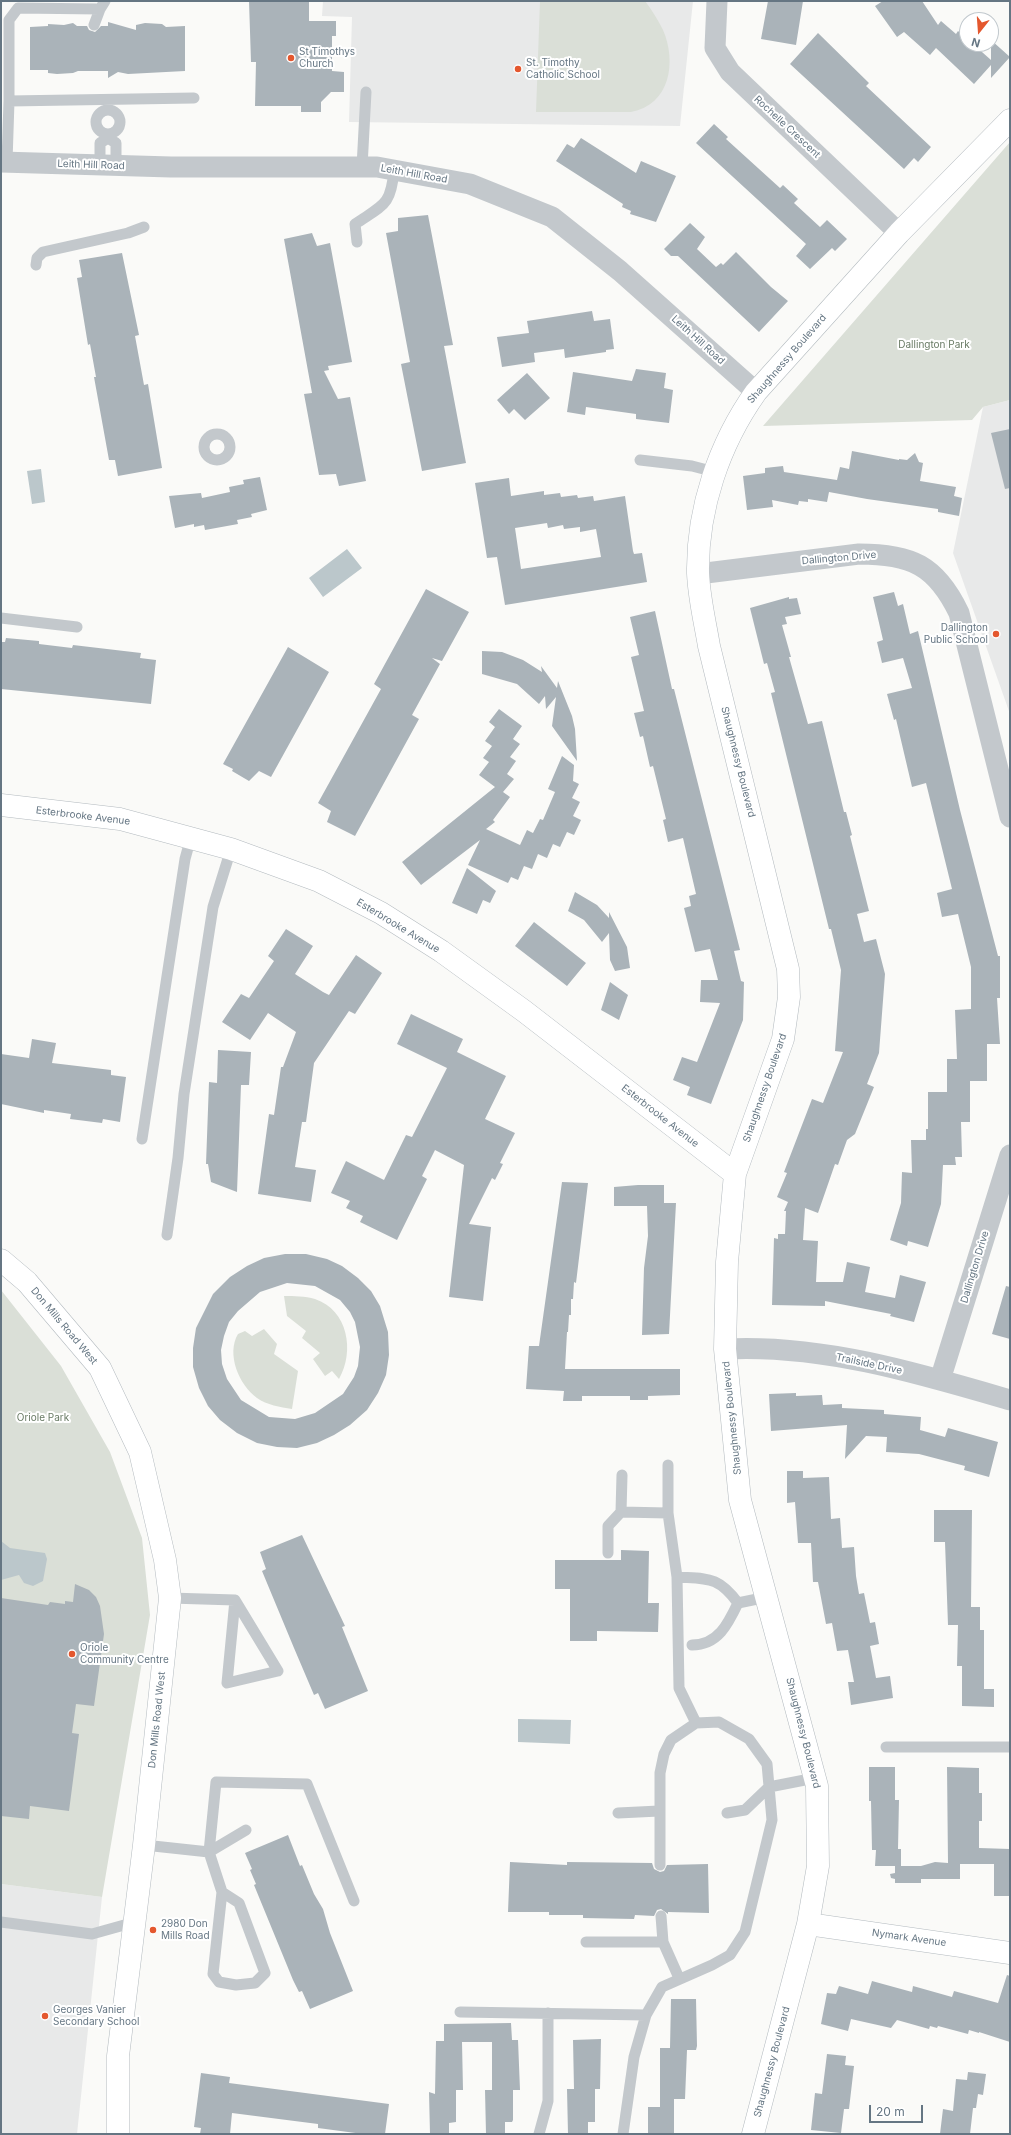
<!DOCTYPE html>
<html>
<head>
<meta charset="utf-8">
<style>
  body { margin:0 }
  #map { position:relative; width:1011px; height:2135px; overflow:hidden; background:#fafaf8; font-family:Inter,sans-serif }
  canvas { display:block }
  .frame { position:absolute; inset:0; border:2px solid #657683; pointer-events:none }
  .north { position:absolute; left:959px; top:12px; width:40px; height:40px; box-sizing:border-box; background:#fff; border:1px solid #c1c8cd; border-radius:50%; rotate:197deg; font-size:11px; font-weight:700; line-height:16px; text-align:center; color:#657683 }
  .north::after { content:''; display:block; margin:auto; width:14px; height:18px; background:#e4572e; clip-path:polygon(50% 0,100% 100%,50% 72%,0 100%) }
  .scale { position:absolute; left:869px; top:2105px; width:54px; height:18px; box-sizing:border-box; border:2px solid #657683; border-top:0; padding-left:5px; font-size:12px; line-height:14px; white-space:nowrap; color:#657683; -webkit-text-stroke:3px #fff; paint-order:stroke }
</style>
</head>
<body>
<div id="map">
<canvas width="1011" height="2135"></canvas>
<div class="frame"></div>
<div class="north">N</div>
<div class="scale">20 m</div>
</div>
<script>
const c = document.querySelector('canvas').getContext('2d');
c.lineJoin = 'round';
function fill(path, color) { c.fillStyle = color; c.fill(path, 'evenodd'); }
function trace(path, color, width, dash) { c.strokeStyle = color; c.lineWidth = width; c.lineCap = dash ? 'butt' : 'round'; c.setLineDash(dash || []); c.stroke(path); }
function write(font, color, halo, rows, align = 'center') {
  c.font = font + ' Inter,sans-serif'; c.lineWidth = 4; c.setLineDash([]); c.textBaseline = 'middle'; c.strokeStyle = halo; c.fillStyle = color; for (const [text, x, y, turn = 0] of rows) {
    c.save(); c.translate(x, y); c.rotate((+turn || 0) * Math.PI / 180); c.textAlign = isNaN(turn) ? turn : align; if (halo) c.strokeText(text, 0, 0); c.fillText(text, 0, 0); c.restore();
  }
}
fill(new Path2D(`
  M323 1H693L680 126 349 122 352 17 322 16Z
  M1010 400V714L953 553 983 407Z
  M1 1884 102 1897 77 2134H1Z`), '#e8e9e9');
fill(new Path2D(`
  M540 1H645C652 10 658 20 663 30 677 62 670 105 631 112H536Z
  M1010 142V400L983 407 972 420 763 426Z
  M1 1290 61 1366 110 1452 142 1538 150 1615 102 1897 1 1884Z
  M284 1296C294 1296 305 1296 315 1299 348 1310 355 1351 339 1379L332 1371 325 1376 313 1359 320 1353 302 1338 306 1331 287 1316Z
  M264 1329 277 1344 274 1354 298 1371 292 1409C280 1407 267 1405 257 1398 239 1385 226 1354 238 1334L245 1331 252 1336Z`), '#dadfd7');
fill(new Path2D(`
  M41 469 45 502 32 504 27 471Z
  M347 549 362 568 323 597 309 578Z
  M1 1541 10 1548 45 1553 47 1559 43 1581 33 1586 24 1583 19 1575 1 1580Z
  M518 1719 571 1720 570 1744 518 1742Z`), '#bbc7cb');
fill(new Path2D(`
  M249 1H309V21H336V36H332V71L344 72V92H331L321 102V112H301V106H255L256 62H251Z
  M768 1H803L796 45 761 39Z
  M883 1H922L938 25 941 21 956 34 958 31 967 39V44H973L991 60V40L1010 57 991 78V65L974 84 936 48 930 55 904 32 897 37 875 6Z
  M108 22 136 30V25L145 23 162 24 166 27 185 26V71L128 74 118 72 108 78V71H78L73 73 57 74 48 73V70H30V27L48 26V24L64 25 73 23 77 26H87L89 30 95 32 101 26H108Z
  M818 33 869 83 866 86 931 147 918 162 914 158 904 169 790 64Z
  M714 124 728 137 726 139 780 188 783 185 798 199 794 203 820 227 827 220 847 239 835 251 832 248 810 269 796 256 806 244 696 143Z
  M581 138 636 173 641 161 676 176 656 222 630 214 631 211 622 207 623 204 556 161 567 144 574 148Z
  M428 215 453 345 444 346 466 463 422 471 401 364 410 362 386 233 398 231V218Z
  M690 223 705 237 697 249 716 267 721 263 723 265 736 252 771 287 788 301 759 332 678 256H671L664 249Z
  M312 233 317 246 330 243 352 362 328 366 329 370 324 371 338 399 350 397 366 481 339 486 336 474 319 475 304 394 312 393 284 239Z
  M122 253 139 335 135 336 144 385 148 384 162 468 118 476 115 460H109L94 377H96L90 344 88 345 77 278 82 277 79 260Z
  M592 311 594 321 610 319 614 349 606 350V352L565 358 564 349 534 353 535 362 502 367 497 337 529 333 527 321Z
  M636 369 666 373 664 388 673 390 669 423 636 419V414L586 407 585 415 567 412 573 372 632 381Z
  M527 373 550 398 525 420 514 409 509 414 497 400Z
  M1010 429V488L1005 489 991 433Z
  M852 451 899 460V459L907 460 915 453 919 462 923 463 920 481 956 487 954 496 962 498 959 516 938 512V509L867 499 829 492 827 502 808 499V502L799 501 798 505 772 500 773 507 747 510 743 476 765 473V468L783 466 784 472 837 480 840 467 849 469Z
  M260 477 267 510 251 514 252 517 237 520 238 524 205 530 204 525 194 527V524L175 528 169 496 201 493 202 498 230 492 229 487 244 484 243 480Z
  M509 478 511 496 544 491V495L560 493 561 497 577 495 578 498 593 496 594 501 625 496 633 551 634 554 642 553 647 582 505 605 497 557 487 558 475 483ZM547 523 548 528 563 525 564 529 580 527V532L596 529 601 557 521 569 515 528Z
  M426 589 469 612 442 661 432 658 440 664 412 715 419 719 355 836 327 822 331 811 318 803 381 689 374 684Z
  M894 592 898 606 903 604 910 634 918 631 960 810 998 956H1000V998H997L1000 1044H987V1081H970V1122H961L962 1157H955L956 1165H943L941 1204 928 1247 908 1241 907 1246 890 1240 901 1203 902 1172 912 1173 911 1140H926V1129H928V1092H947V1059H957L955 1010 971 1009V967L958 914 942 917 937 893 952 889 926 783 912 787 896 719 894 720 887 694 912 688 903 658 882 663 877 642 883 640 873 597Z
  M789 597V599L797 598 801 614 785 617 787 624 782 625 791 657H789L808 724 822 721 844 812H846L852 835 850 836 869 911 857 914 864 942 876 939 885 974 879 1053 867 1084 874 1087 855 1134 847 1140 838 1165 835 1164 818 1213 805 1208 803 1240 818 1241 816 1282H843L847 1262 870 1267 865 1292 895 1298 900 1275 926 1282 914 1322 890 1316 891 1314 825 1301V1306L772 1305 774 1238 778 1239V1234H785L786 1211H784L788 1202 777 1197 787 1173 784 1172 812 1099 823 1103 843 1052 835 1051 841 970 831 929H829L771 693 775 692 767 663 764 664 750 608Z
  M655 611 672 689H674L740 950 734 951 741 981 744 982 743 1020 711 1104 687 1095 690 1087 673 1080 682 1057 697 1062 720 1003 700 1002 701 980H718L710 949 695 952 684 908 691 906 689 896 696 894 683 838 668 842 663 820 666 819 653 766 650 767 643 736 640 737 634 713 644 711 631 657 639 655 630 617Z
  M6 638 39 641V644L72 648 73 645 141 653 140 658 156 660 151 704 1 689V642H5Z
  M288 647 329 672 271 777 259 771 249 781 232 771 233 769 223 764Z
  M482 651 502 652 523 660 542 672 541 666 557 688 558 681 572 716 575 729 577 761 552 726 556 697 546 709 545 696 539 704 517 684 482 674Z
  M499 709 522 726 513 739 520 744 510 757 516 761 507 774 514 779 503 792 510 797 493 820 495 822 486 829 520 845 527 830 533 833 540 819 543 820 555 792 548 789 562 756 574 765 573 781 579 784 572 798 580 802 573 816 581 820 574 835 567 832 560 847 553 844 547 858 538 854 532 869 524 866 518 880 511 877 508 883 468 865 480 840 421 885 402 862 495 787 479 775 489 762 483 758 492 746 485 741 495 727 489 722Z
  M467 868 496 891 490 903 483 900 477 914 452 903Z
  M575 892 597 905 609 918V912L627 947 630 968 615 971 610 960 609 933 602 942 584 920 568 911Z
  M534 922 586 963 567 986 515 946Z
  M286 929 313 946 295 974 323 992 329 995 356 955 382 973 355 1014 349 1011 314 1063 306 1122H302L295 1167 316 1170 311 1202 258 1194 269 1114 274 1115 281 1067H283L296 1032 268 1013 250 1040 222 1022 241 994 249 998 274 961 268 956Z
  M610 982 628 995 619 1020 601 1010Z
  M411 1014 463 1039 457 1052 506 1076 485 1119 515 1133 500 1163 503 1164 495 1180 492 1178 469 1224 491 1227 483 1301 449 1297 464 1165 435 1150 422 1176 427 1179 397 1240 360 1222 363 1216 346 1208 350 1201 331 1193 346 1161 384 1180 406 1135 412 1137 447 1068 397 1044Z
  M32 1039 56 1043 52 1063 111 1070V1075L126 1077 120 1122 103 1119 102 1123 70 1119 71 1114 44 1110V1113L1 1104V1054L29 1058Z
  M218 1050 251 1052 249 1085H241L237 1192 211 1182 208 1164H206L209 1082 217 1083Z
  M562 1182 588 1183 576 1283 574 1282 573 1299H571V1315H569L568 1332H567L565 1369H680V1395L648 1396V1400H630V1396H582V1401H563L564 1391 526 1389 529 1346H539Z
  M638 1185H664V1203H676L669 1334 642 1335 644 1268 648 1236 647 1206H614V1187Z
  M285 1254H306L327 1259 342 1266 358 1278 371 1291 380 1306 388 1332 389 1355 386 1375 378 1393 367 1410 350 1425 334 1435 317 1443 297 1448 277 1447 257 1443 237 1433 220 1420 208 1406 199 1388 193 1367V1348L196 1328 213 1294 230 1277 247 1266 264 1258ZM287 1283 315 1286 340 1300 350 1312 355 1322 360 1347 358 1366 354 1377 343 1394 315 1413 295 1419 269 1417 241 1400 227 1379 222 1364 221 1350 224 1336 229 1322 238 1311 260 1292Z
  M1006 1286 1010 1287V1339L992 1334Z
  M796 1393V1396L822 1395 823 1405 842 1404V1408L884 1410V1414L921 1417 920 1430 945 1437 948 1428 998 1442 989 1477 964 1470 965 1466 919 1454 886 1452 887 1437 866 1436 845 1459 847 1425 771 1431 769 1394Z
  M787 1471H803V1478L829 1477 831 1519 840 1518 842 1548 854 1547 856 1576 859 1594 864 1593 870 1623 875 1622 879 1644 870 1646 876 1678 890 1676 893 1698 851 1705 848 1682H854L848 1650 837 1651 832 1623 826 1624 818 1582H813L811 1543H798L795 1502 787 1503Z
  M934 1510H972L971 1607H980V1630H984V1689H994V1707L962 1706V1666H957L958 1625H948L945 1542H934Z
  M302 1535 345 1626 342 1627 368 1691 325 1709 318 1693 314 1695 294 1648 262 1571 266 1569 260 1552Z
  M621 1550 649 1551 648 1603H659L658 1632 597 1631V1641H570V1589H555V1560H621Z
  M75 1584 89 1590 96 1597 100 1606 104 1634 94 1706 76 1704 72 1733 79 1734 69 1811 30 1806 29 1819 1 1816V1598L48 1605 50 1602 65 1604V1601L73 1602Z
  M869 1767H895V1800H899L898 1849H901V1866H921L935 1862 948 1863 947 1767 979 1768V1793H982V1821H979V1848L1010 1849V1896H994V1864H960V1879H921V1883H895V1879L891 1878 890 1874 895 1873V1866H875L876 1850H872L871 1801H869Z
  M288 1835 300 1866 302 1865 314 1894 323 1909 330 1933 353 1991 310 2009 302 1991 299 1992 293 1980 254 1885 256 1884 250 1870 252 1869 245 1853Z
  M510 1862 567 1865V1862L652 1863 654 1869 660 1872 664 1871 667 1865 708 1864 709 1913 668 1912V1914L661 1909 657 1910 654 1916 635 1915 634 1919 583 1918V1915H549V1912H508Z
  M1007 1975 1010 1976V2042L979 2032V2033L969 2030 968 2034 938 2026 937 2028 930 2026 929 2029 897 2020 891 2028 851 2019 848 2031 821 2024 827 1993 836 1994 839 1986 868 1994 872 1981 912 1992 913 1986 952 1997 954 1991 998 2003Z
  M671 1999H696L697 2046 696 2050H687L685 2099H674V2134H648V2107H660V2048H670Z
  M511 2023 512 2040H518L520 2090H513V2120L512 2122H505V2134H486L485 2090H492V2042H462L463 2090H456V2122L449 2123V2134H430L429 2092 435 2094 436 2041H444V2024Z
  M601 2039 600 2089H595V2122H588V2134H568L567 2089H574L573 2040Z
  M827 2054 846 2056 845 2065 854 2066 849 2109H844L841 2133 811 2130 815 2093 822 2094Z
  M968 2072 986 2074 983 2095 978 2094 976 2108H973L970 2134H940L943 2109 953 2111 956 2079 967 2080Z
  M201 2073 230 2077 229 2083 389 2104 385 2134H363L318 2128V2124L232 2113 230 2134H200L201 2128 194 2127Z`), '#aab3b9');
const secondary = new Path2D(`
  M1 805 120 819 231 849 319 881 381 913 441 951 524 1011 735 1174
  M1 1260 27 1282 100 1368 140 1452 165 1560 170 1598 144 1845 118 2056V2134
  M808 1924 1010 1953
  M753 2134 808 1924 818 1866 817 1786 740 1500 725 1349 727 1262 735 1174 783 1039 789 997 788 969 709 646C705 622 699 598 698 573 697 509 719 444 756 392L899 233 1010 120`);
trace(secondary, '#b3babf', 23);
trace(new Path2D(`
  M105 1 100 9 18 8 9 20V101L194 98
  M94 25 100 9
  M96 122a12 12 0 1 1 24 0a12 12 0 1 1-24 0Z
  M108 138 116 143V165
  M7 162 9 101
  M100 165V143L108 138
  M362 167 366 92
  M357 242 355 224C383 205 391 206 394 170
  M36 265 37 258 43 252 128 233 144 227
  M204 447a13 13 0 1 1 26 0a13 13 0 1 1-26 0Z
  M640 460 692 466 715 472
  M1 618 77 627
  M142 1139 185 859 191 837
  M167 1235 178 1158 184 1094 213 907 231 849
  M668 1465V1513L677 1577 679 1688 696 1723
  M622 1475 621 1512 668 1513
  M608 1553V1526L621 1512
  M677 1577C708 1579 718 1576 738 1603
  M170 1598 235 1600
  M235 1600 278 1671 227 1683Z
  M738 1603 767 1597
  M692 1645C718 1645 728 1624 738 1603
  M886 1747H1010
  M618 1813 659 1811
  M727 1813 745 1810 769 1787 815 1778
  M144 1845 209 1852 216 1782 307 1784 354 1901
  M222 1892 239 1903 265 1973 255 1983 236 1985 219 1982 213 1974 222 1892 209 1852 246 1830
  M661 1916 663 1942 679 1978
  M1 1922 92 1934 135 1922
  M586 1942H663
  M460 2012 646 2015
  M539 2134 548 2101V2013
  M623 2134 634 2057 646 2015 662 1987 712 1965 730 1955 745 1932 772 1820 767 1764 749 1739 719 1722 696 1723 671 1740 664 1754 660 1773V1865`), '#c3c8cc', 11);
trace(new Path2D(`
  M717 1 715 48 730 72 899 233
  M1 162 171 167H377L470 184 552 217 620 271 756 392
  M698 574 859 554C911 554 936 565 959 613L1010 817
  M725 1349C821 1344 918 1373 1010 1400
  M940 1380 1010 1155`), '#c3c8cc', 21);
trace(secondary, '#fff', 22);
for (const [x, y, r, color] of [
  [291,58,4,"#e4572e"],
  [518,69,4,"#e4572e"],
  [996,634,4,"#e4572e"],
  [72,1654,4,"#e4572e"],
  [153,1930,4,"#e4572e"],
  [45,2016,4,"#e4572e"]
]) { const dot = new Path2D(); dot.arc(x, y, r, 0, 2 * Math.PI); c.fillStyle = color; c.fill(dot); trace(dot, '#fff', 1.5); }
write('10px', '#657683', '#fff', [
  ["St Timothys",299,52],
  ["Church",299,64],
  ["St. Timothy",526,63],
  ["Catholic School",526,75],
  ["Dallington",988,628,"right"],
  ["Public School",988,640,"right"],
  ["Oriole",80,1648],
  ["Community Centre",80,1660],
  ["2980 Don",161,1924],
  ["Mills Road",161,1936],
  ["Georges Vanier",53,2010],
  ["Secondary School",53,2022]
], 'left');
write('10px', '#657683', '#fff', [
  ["Rochelle Crescent",787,127,43],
  ["Leith Hill Road",91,165,2],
  ["Leith Hill Road",414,174,10],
  ["Leith Hill Road",698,340,42],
  ["Shaughnessy Boulevard",787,359,-49],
  ["Dallington Drive",839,558,-5],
  ["Shaughnessy Boulevard",738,762,76],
  ["Esterbrooke Avenue",83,816,7],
  ["Esterbrooke Avenue",398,926,31],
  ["Shaughnessy Boulevard",765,1088,-71],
  ["Esterbrooke Avenue",660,1116,38],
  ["Dallington Drive",975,1267,-73],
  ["Don Mills Road West",64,1326,50],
  ["Trailside Drive",869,1364,12],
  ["Shaughnessy Boulevard",732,1418,-96],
  ["Don Mills Road West",157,1720,-84],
  ["Shaughnessy Boulevard",803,1733,76],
  ["Nymark Avenue",909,1938,8],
  ["Shaughnessy Boulevard",772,2062,-75]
]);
write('10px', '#687a64', '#fff', [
  ["Dallington Park",934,345],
  ["Oriole Park",43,1418]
]);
</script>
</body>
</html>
